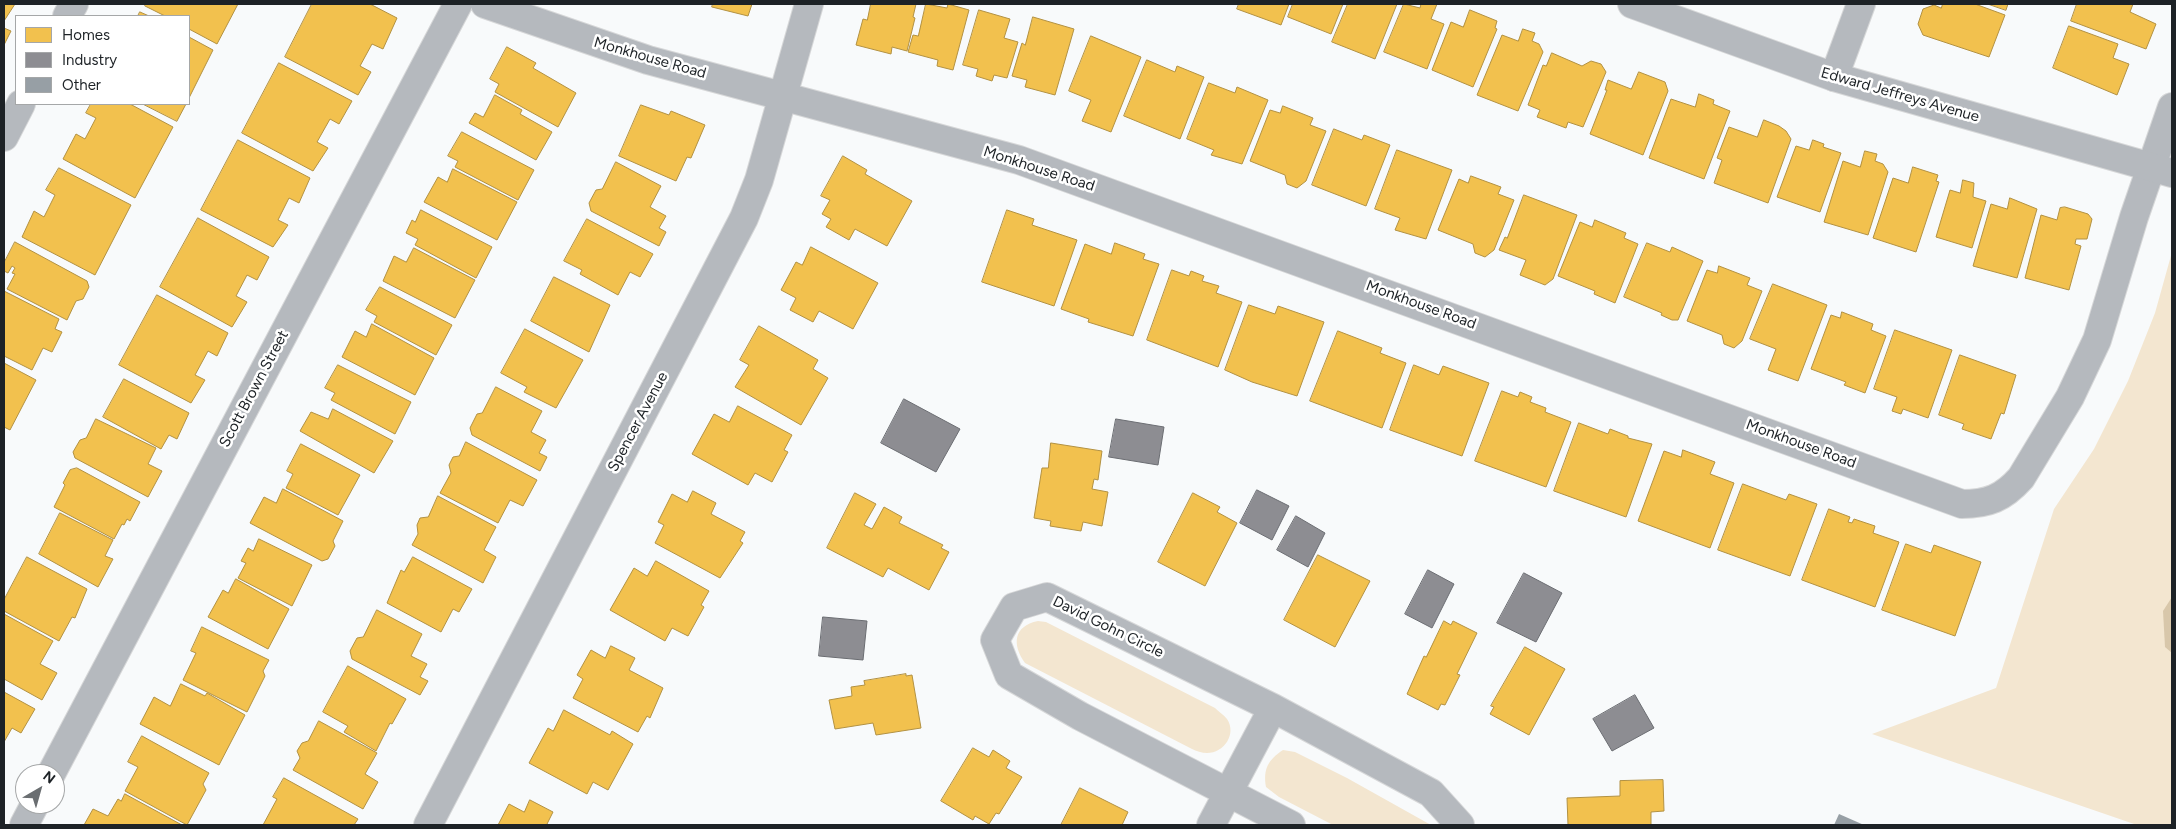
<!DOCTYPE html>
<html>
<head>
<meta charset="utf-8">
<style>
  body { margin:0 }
  #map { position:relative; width:2176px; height:829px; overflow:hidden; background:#f8fafb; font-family:Figtree,sans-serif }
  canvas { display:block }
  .frame { position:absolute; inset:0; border:5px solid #1d2226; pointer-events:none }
  .legend { position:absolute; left:15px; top:15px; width:175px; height:90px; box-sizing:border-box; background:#fff; border:1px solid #a5a7a8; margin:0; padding:6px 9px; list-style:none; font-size:15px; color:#1d2226 }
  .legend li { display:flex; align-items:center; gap:10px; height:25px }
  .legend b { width:25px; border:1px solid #a5a7a8 }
  .north { position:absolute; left:15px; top:764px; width:50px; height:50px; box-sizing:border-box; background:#fff; border:1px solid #a5a7a8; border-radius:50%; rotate:38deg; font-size:14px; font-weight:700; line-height:20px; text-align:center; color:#1d2226 }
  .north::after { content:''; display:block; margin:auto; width:18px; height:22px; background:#6a6e71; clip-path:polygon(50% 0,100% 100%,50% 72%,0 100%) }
</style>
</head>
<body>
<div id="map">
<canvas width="2176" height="829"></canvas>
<div class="frame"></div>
<ul class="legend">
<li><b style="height:14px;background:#f2c14e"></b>Homes</li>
<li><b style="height:14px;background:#8d8d92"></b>Industry</li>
<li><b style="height:14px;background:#979fa5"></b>Other</li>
</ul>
<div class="north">N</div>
</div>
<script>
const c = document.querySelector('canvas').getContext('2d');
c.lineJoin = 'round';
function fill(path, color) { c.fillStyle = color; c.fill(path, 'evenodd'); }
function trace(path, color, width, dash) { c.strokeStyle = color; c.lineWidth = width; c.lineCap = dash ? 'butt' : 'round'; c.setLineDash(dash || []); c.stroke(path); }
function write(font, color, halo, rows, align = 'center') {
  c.font = font + ' Figtree,sans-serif'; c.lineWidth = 5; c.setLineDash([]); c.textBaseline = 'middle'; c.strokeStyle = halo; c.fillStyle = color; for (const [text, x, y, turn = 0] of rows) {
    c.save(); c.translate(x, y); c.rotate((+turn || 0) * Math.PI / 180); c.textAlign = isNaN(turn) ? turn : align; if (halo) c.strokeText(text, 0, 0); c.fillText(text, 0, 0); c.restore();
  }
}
fill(new Path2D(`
  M2172 252V825H2137L1872 734 1996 688 2054 509 2094 449 2128 381 2155 313Z
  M1038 621 1046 622 1215 708C1218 711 1224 715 1227 719 1237 734 1224 753 1207 753 1202 753 1196 751 1192 749L1025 663C1012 645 1013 626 1038 621Z
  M1283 750 1295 752 1347 778 1431 825H1333L1279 797 1266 787C1263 769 1268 760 1283 750Z`), '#f3e6d0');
fill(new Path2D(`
  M2172 597V653L2165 647 2163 611Z`), '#d8c7aa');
const homes = new Path2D(`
  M4 4H15L4 21Z
  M146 4H238L217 44 189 29V16H165L145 6Z
  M312 4H370L397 18 383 49 372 44 360 66 371 72 358 95 285 57Z
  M713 4H752L748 16 712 7Z
  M871 4H916L913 17 915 18 907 51 892 47 891 54 856 45 863 19 867 20Z
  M926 4 947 8 948 4 969 10 953 70 937 66 938 60 908 52 913 35 918 36Z
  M1239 4H1289L1281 25 1237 9Z
  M1293 4H1343L1331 34 1288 17Z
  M1348 4H1397L1375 59 1332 42Z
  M1404 4 1420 8 1421 4H1437L1431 19 1444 24 1427 69 1384 52Z
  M1943 4H1975L2005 15 1989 57 1923 35 1918 24 1923 9 1934 5 1941 8Z
  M1988 4H2008L2006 10Z
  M2077 4H2133L2130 12 2156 24 2146 49 2071 21Z
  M979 10 1010 19 1004 38 1018 42 1007 78 994 75 992 81 976 76 978 69 963 65Z
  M1470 10 1497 21 1495 28 1497 29 1473 87 1432 70 1451 22 1463 27Z
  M140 12 149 16H138Z
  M1033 17 1074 29 1055 95 1025 87 1027 80 1012 76 1022 43 1025 45Z
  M2069 26 2118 44 2113 58 2129 64 2117 95 2053 68Z
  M4 28 11 31 4 45Z
  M1523 29 1535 33 1532 41 1539 44 1543 52 1518 111 1477 95 1502 35 1518 41Z
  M1091 36 1141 57 1111 132 1082 121 1091 100 1069 91Z
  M189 37 213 50 189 98Z
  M507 47 536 63 533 68 576 93 558 127 495 92 499 84 490 79Z
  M1552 53 1582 66 1591 61 1601 64 1606 72 1583 127 1568 122 1566 128 1537 117 1540 110 1528 105 1543 65 1546 66Z
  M1147 60 1175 72 1177 66 1204 77 1180 139 1124 116Z
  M279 63 352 101 339 124 330 119 317 142 328 148 313 171 242 133Z
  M1639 72 1665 82 1668 91 1643 155 1590 134 1607 90H1605L1608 80 1631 89Z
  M1209 83 1235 93 1237 87 1268 100 1242 164 1211 155 1214 150 1187 139Z
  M1699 94 1714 100 1713 104 1730 111 1704 179 1649 158 1671 99 1695 107Z
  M495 95 522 110 520 114 552 132 536 160 469 123 475 113 483 117Z
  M91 104H130L173 127 135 198 63 159 76 134 85 139 96 118 86 113Z
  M143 104H186L177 121Z
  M641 105 669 115 671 111 705 125 691 158 687 157 676 181 619 156Z
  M1283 106 1313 118 1310 125 1326 131 1306 181 1297 188 1287 184 1285 175 1250 161 1270 110 1280 113Z
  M1764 120 1779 126 1786 131 1791 139 1768 203 1714 183 1722 160 1717 158 1729 127 1757 137Z
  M1334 129 1362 140 1364 135 1390 145 1366 206 1312 185Z
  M462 132 534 170 518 200 455 167 458 161 448 156Z
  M238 140 310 178 299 203 289 198 278 220 288 225 273 247 201 210Z
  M1813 140 1824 144 1823 147 1841 153 1820 212 1777 197 1796 146 1809 150Z
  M1397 150 1452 170 1426 239 1395 230 1400 218 1375 209Z
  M1865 151 1877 154 1875 161 1883 164 1888 172 1868 235 1824 222 1843 161 1860 167Z
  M843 156 867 170 865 174 912 201 887 246 855 229 849 240 826 227 831 219 822 214 830 200 821 196Z
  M616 162 661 186 650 207 666 216 659 228 666 232 659 246 591 211 589 203 596 190 602 189Z
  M1913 167 1938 175 1936 181 1939 182 1916 252 1873 238 1893 178 1908 183Z
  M59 168 131 205 95 275 22 237 34 211 44 217 55 195 46 190Z
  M453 169 517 202 497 240 424 202 438 177 447 182Z
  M1471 176 1501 187 1498 194 1514 200 1494 250 1485 257 1475 253 1473 244 1438 230 1459 179 1468 183Z
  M1963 180 1974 183 1973 197 1986 201 1972 248 1936 237 1950 190 1960 193Z
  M1524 195 1577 215 1553 279 1545 285 1520 275 1526 260 1499 250 1505 237 1507 238Z
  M2010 198 2037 209 2017 278 1973 266 1991 204 2007 209Z
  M2065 207 2088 214 2092 219 2087 239H2076L2075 244 2081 246 2069 290 2025 278 2041 215 2057 220 2060 208Z
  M421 210 492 247 476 278 415 245 418 239 406 233 412 220 415 222Z
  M1007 210 1034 219 1032 225 1077 240 1054 306 982 282Z
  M198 218 269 257 257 280 247 275 236 296 247 302 232 327 160 287Z
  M587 219 653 254 640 277 630 272 618 295 580 274 582 270 564 261Z
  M1595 220 1626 233 1624 238 1638 244 1615 303 1594 294 1595 291 1558 276 1580 222 1592 227Z
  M15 242 87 281 89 287 83 299 76 301 67 320 7 289 15 274 12 273 15 268 12 266 8 273 4 271V263Z
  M1115 243 1145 254 1143 259 1159 264 1133 336 1088 322 1089 319 1061 309 1085 244 1111 254Z
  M1647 243 1670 252 1672 247 1703 261 1678 320H1672L1661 315 1662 313 1624 297Z
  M811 247 878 283 853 329 819 311 813 322 790 310 796 298 781 290 796 262 802 265Z
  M414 248 475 280 455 318 383 281 394 256 406 262Z
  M1719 266 1750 278 1747 285 1762 291 1742 341 1734 348 1724 344 1722 335 1687 321 1707 270 1717 273Z
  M1172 270 1189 276 1191 271 1204 276 1202 281 1219 286 1216 293 1242 302 1218 367 1147 340Z
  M554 277 610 305 589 352 531 321Z
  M1773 284 1827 305 1798 381 1768 370 1776 349 1750 339Z
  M380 287 452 325 436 355 374 322 377 316 366 310Z
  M4 291 59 319 55 329 62 332 52 352 43 348 32 370 4 356Z
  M157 295 228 333 217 356 208 351 195 375 205 380 191 403 119 365Z
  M1249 305 1275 314 1278 306 1324 322 1297 396 1252 382 1225 370Z
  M1842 312 1873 324 1871 330 1886 336 1865 393 1844 385 1846 382 1811 369 1831 315 1840 318Z
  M372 324 434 358 415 395 342 357 355 331 366 337Z
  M759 326 818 360 813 369 828 378 801 425 735 387 749 365 740 360Z
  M525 329 583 360 556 408 524 392 527 387 501 373Z
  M1895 330 1952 350 1928 418 1903 409 1901 414 1892 411 1897 397 1874 389Z
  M1338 331 1382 348 1380 353 1406 363 1382 428 1310 401Z
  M1960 355 2016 375 2004 414 2001 413 1991 439 1962 429 1964 424 1939 415Z
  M4 363 36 380 10 430 4 427Z
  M338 365 411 402 395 434 331 400 335 393 325 388Z
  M1414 365 1439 375 1443 366 1489 383 1462 456 1390 430Z
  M124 379 189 413 177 439 169 435 161 449 103 417Z
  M496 387 542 411 531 432 546 440 539 453 547 457 540 471 472 435 470 428 477 414 482 413Z
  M1502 391 1518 397 1520 392 1532 397 1530 402 1546 408 1545 412 1571 422 1546 487 1475 461Z
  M738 406 792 435 784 450 788 452 772 482 755 473 748 485 692 454 714 414 729 422Z
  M333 409 393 441 374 473 300 431 311 412 328 419Z
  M96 419 156 448 148 464 162 471 148 497 75 458 73 452 80 440 86 438Z
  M1579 423 1608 434 1610 429 1628 436V438L1652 444 1626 517 1554 491Z
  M466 442 537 480 523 506 510 500 498 523 440 493 451 473 449 465 453 457 459 456Z
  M1051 443 1102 451 1098 480 1094 479 1092 489 1108 492 1102 526 1083 522 1081 531 1050 526 1051 521 1034 518 1042 468H1048Z
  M301 444 360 475 338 515 286 488 293 474 287 471Z
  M1683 450 1715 462 1710 474 1734 483 1710 548 1638 521 1664 451 1681 457Z
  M77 468 140 502 130 521 127 519 124 525 122 524 114 539 54 507 65 485 63 483 70 470Z
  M1743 484 1786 500 1789 494 1817 504 1790 576 1718 550Z
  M283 489 343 521 333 541 335 546 328 559 322 561 250 523 264 497 276 503Z
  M693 491 716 503 711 514 745 532 740 541 743 543 720 578 655 543 664 525 658 522 672 494 687 502Z
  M855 493 876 504 864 525 872 529 884 507 902 517 899 523 943 545 941 548 949 552 929 590 888 568 883 577 827 548Z
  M1193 493 1220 507 1217 512 1237 523 1205 586 1158 562Z
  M438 496 496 527 484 550 496 557 483 583 412 545 418 534 417 525 420 518 428 517Z
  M1829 509 1850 517 1848 522 1852 523 1854 519 1875 526 1873 533 1899 542 1875 607 1802 580Z
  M60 513 113 540 105 556 113 559 98 587 39 554Z
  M259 539 312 565 292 606 238 578 246 563 241 561 248 548 253 551Z
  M1906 544 1931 553 1934 545 1981 562 1955 636 1882 610Z
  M1318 555 1370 581 1335 647 1284 620Z
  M27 557 87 589 75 618 72 617 59 641 4 611V600Z
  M413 557 472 589 459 612 453 609 441 632 387 603 401 570 404 572Z
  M656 561 709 591 701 605 704 607 688 636 672 628 665 641 610 610 634 568 647 576Z
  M236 579 289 609 268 649 208 617 223 590 228 593Z
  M377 610 422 634 411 656 427 664 420 677 428 681 420 695 352 659 350 651 357 638 363 637Z
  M4 614 53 641 40 664 57 673 42 700 4 679Z
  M1444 621 1451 625 1453 621 1477 633 1457 674 1460 675 1445 705 1441 704 1438 710 1407 694 1424 656 1426 657Z
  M202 627 269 660 263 671 265 676 247 712 183 680 196 653 191 651Z
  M611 646 635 658 629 670 663 688 650 718 647 716 638 732 573 698 583 679 577 675 591 650 605 658Z
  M1525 647 1565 669 1529 735 1490 714 1494 707 1491 706Z
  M348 666 406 699 392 724 390 723 376 751 344 732 348 726 323 712Z
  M906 674V676L912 675 921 728 876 735 873 723 835 729 829 700 852 696 851 687 865 685 864 681Z
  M181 684 205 696 207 693 245 715 219 765 140 724 154 697 170 706Z
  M4 692 35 709 21 733 12 728 4 742Z
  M564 710 610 735 612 731 633 744 608 790 593 782 587 794 529 763 548 728 553 731Z
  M319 721 377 753 365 774 378 782 363 809 293 770 300 758 297 751 302 743 308 741Z
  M142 736 209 773 203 784 206 790 187 825 125 791 138 767 128 762Z
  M973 748 989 757 993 750 1010 761 1006 768 1022 777 999 814 996 813 989 824 975 816 973 820 941 801Z
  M284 778 358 819 354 825H263L277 799 273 797Z
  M1663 780 1664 811 1651 812V825H1568L1567 798 1620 796V781Z
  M1080 788 1128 812 1122 825H1061Z
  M125 794 182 825H84L93 809 108 816 118 799 121 801Z
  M530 800 553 812 547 824 549 825H498L509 804 524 812Z`);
fill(homes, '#f2c14e');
trace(homes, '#b29142', 1);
const industry = new Path2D(`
  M904 399 960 429 936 472 881 443Z
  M1116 419 1164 427 1158 465 1109 457Z
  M1257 490 1289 506 1272 540 1240 523Z
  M1296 516 1325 533 1308 567 1277 550Z
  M1428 570 1454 584 1432 628 1405 614Z
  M1524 573 1562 593 1536 642 1497 623Z
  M823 617 867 621 863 660 819 656Z
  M1635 695 1654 728 1612 751 1593 719Z`);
fill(industry, '#8d8d92');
trace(industry, '#6b6d72', 1);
fill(new Path2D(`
  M1839 814 1864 825H1834Z`), '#979fa5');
const minor = new Path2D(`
  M485 4 648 60 1019 160 1962 504C1988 504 2003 498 2021 478L2070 397 2097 340 2134 217 2172 107
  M67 16 74 4
  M1834 77 1861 4
  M4 137 21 104
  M51 774 458 4
  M24 825 35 804
  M428 825 744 218 759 180 809 4
  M1211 825 1273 708
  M1291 825 1080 716 1009 675 995 640 1014 607 1047 597 1273 708 1431 793 1460 825`);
const tertiary = new Path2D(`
  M1632 4 1834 77 2172 173`);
trace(minor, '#d6d7d8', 30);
trace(tertiary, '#d6d7d8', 30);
trace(minor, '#b5b9be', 28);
trace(tertiary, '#b5b9be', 28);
write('15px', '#1d2226', '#fff', [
  ["Monkhouse Road",650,58,16],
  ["Edward Jeffreys Avenue",1900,95,16],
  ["Monkhouse Road",1039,169,18],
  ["Monkhouse Road",1421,305,20],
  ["Scott Brown Street",254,389,-62],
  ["Spencer Avenue",638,422,-62],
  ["Monkhouse Road",1801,444,20],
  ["David Gohn Circle",1108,627,26]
]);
</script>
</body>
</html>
